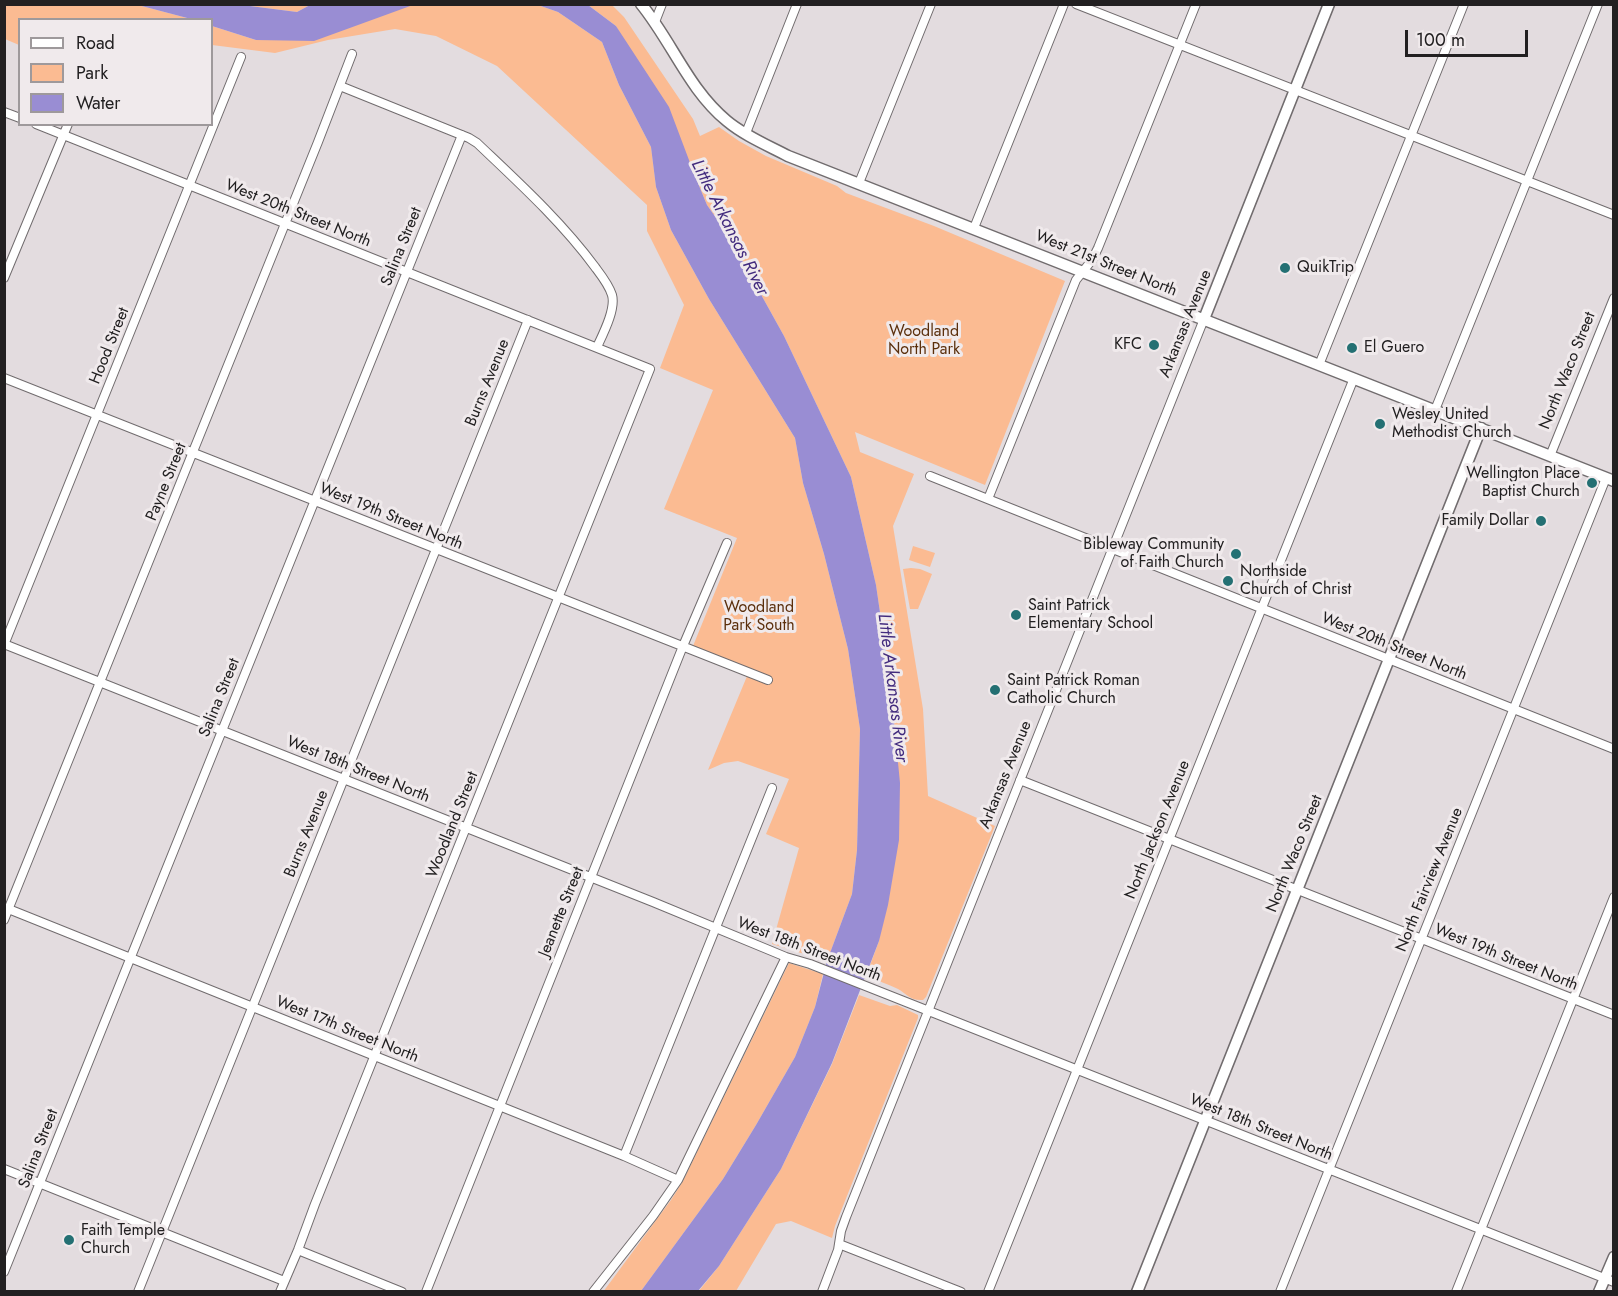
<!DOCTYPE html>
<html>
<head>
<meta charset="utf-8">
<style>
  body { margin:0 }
  #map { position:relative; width:1618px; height:1296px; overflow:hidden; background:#e3dcdf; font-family:Jost,sans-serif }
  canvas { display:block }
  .frame { position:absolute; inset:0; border:6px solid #222021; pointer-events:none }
  .legend { position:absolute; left:18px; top:18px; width:195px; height:108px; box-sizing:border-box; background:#f0eaec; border:2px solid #9e999b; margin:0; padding:8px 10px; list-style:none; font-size:18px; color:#222021 }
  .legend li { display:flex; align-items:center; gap:12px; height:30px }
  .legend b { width:30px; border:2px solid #9e999b }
  .scale { position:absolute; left:1405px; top:30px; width:123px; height:27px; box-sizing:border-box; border:3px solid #222021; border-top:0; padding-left:8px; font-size:18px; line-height:21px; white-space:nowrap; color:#222021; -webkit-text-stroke:4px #f0eaec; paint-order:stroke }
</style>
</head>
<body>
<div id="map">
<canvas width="1618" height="1296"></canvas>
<div class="frame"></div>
<ul class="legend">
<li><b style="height:8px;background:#fff"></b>Road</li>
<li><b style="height:16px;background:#fbbb92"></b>Park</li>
<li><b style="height:16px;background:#998dd3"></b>Water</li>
</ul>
<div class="scale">100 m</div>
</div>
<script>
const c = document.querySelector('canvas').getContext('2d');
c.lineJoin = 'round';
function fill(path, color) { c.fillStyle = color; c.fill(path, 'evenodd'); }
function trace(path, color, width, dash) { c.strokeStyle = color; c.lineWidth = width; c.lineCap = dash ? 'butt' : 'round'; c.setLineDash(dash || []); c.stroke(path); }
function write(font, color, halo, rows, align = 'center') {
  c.font = font + ' Jost,sans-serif'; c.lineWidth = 6; c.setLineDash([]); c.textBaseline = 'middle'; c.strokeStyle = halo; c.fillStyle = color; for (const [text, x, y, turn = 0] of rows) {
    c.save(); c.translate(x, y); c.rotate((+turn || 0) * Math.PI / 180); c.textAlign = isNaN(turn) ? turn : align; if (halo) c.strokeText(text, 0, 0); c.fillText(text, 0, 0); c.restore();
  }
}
fill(new Path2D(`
  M413 4 538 5 558 12 602 42 619 85 651 147 656 187 671 230 709 299 795 438 803 483 824 554 848 649 860 729 857 850 852 894 827 961 772 944 799 848 766 834 789 779 738 761 724 763 708 770 750 669 693 646 737 538 664 509 713 390 660 368 684 305 647 231V205L497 66 436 36 395 29 328 40 275 53 212 45V26L256 40 382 15Z
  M4 5H138L191 19 20 20 19 45 5 39Z
  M242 5H310L297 12Z
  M588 5H612L624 17 693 119 700 136 719 127 739 141 766 156 837 186 846 193 934 226 1065 281 985 485 855 432 860 452 914 474 893 526 923 709 928 796 995 826 926 997 923 1000C910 1001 907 994 898 989 888 984 876 980 866 976L879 941 890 681 876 585 851 477 784 336 728 235 707 205 695 176 616 26Z
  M913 546 935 553 930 567 909 560Z
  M911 568 920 569 932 574 918 609H910L903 569Z
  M789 963 823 974 815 1007 795 1057 756 1125 723 1179 641 1291 603 1292 671 1200 683 1181Z
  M859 995 890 1006 897 1005 918 1015V1018L835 1226 832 1238 791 1221 776 1224 736 1291 698 1292 719 1266 781 1169 832 1064Z`), '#fbbb92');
fill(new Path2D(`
  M138 5H242L297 12 310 5H413L314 41 256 40 212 26V20L191 19Z
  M538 5H588L616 26 669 107 695 176 707 205 728 235 784 336 851 477 876 585 890 681 900 783 899 840 888 905 879 941 832 1063 781 1169 719 1266 698 1291H641L723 1179 756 1125 795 1057 815 1007 827 961 852 894 857 850 860 729 848 649 824 554 803 483 795 438 709 299 671 230 656 187 651 147 619 85 602 42 558 12Z`), '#998dd3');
const street = new Path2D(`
  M1076 4 1614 215
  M655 22 662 4
  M340 86 469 138 477 143C518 182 561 221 595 267 601 275 609 285 612 295 616 309 603 334 597 347
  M4 112 20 118
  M36 124 650 369 315 1204 298 1250 280 1292
  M746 133 797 4
  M859 183 931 4
  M974 228 1064 4
  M4 278 68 124
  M1319 365 1464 4
  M4 378 768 680
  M1435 410 1598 4
  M1550 456 1614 298
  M930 476 1614 749
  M988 499 1076 280 1092 260 1098 248 1196 4
  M4 644 653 902 786 957 810 964 1614 1282
  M4 645 241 57
  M1020 780 1614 1015
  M6 908 624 1156 678 1180
  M4 920 318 142 352 54
  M624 1156 772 788
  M4 1169 284 1281
  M839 1244 961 1292
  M298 1250 402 1292
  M4 1272 462 135
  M138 1292 528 320
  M426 1292 683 646 727 543
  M593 1292 653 1216 678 1180 786 957
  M822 1292 838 1250 841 1231 846 1217 1204 319
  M988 1292 1354 378
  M1280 1292 1606 478
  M1456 1292 1614 897`);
const secondary = new Path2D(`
  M641 4C672 42 689 90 727 121 745 136 767 145 788 156L1614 481
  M1204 319 1329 4
  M1137 1292 1481 428
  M1599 1292 1614 1257`);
trace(street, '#716c6e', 10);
trace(secondary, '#716c6e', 13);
trace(street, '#fff', 8);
trace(secondary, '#fff', 10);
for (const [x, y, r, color] of [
  [1285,268,6,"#247073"],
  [1154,345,6,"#247073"],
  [1352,348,6,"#247073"],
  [1380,424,6,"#247073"],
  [1592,483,6,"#247073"],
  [1541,521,6,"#247073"],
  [1236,554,6,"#247073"],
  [1228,581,6,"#247073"],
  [1016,615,6,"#247073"],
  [995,690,6,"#247073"],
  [69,1240,6,"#247073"]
]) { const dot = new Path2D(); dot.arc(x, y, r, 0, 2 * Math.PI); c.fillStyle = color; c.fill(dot); trace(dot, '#f0eaec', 2); }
write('16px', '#222021', '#f0eaec', [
  ["West 20th Street North",298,214,22],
  ["Salina Street",402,247,-68],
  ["West 21st Street North",1106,264,22],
  ["Arkansas Avenue",1186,324,-68],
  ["Hood Street",110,346,-68],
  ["North Waco Street",1568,371,-68],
  ["Burns Avenue",488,383,-68],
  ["Payne Street",167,482,-68],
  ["West 19th Street North",391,517,22],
  ["West 20th Street North",1394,647,22],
  ["Salina Street",220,698,-68],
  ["West 18th Street North",358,770,22],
  ["Arkansas Avenue",1006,775,-68],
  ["Woodland Street",453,825,-68],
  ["North Jackson Avenue",1158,830,-68],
  ["Burns Avenue",307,834,-68],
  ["North Waco Street",1295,854,-68],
  ["North Fairview Avenue",1430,880,-68],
  ["Jeanette Street",562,912,-68],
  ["West 18th Street North",809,950,21],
  ["West 19th Street North",1506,958,22],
  ["West 17th Street North",347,1030,22],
  ["West 18th Street North",1261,1128,22],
  ["Salina Street",39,1149,-69]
]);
write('16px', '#222021', '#f0eaec', [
  ["QuikTrip",1297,268],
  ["KFC",1142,345,"right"],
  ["El Guero",1364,348],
  ["Wesley United",1392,415],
  ["Methodist Church",1392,433],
  ["Wellington Place",1580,474,"right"],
  ["Baptist Church",1580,492,"right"],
  ["Family Dollar",1529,521,"right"],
  ["Bibleway Community",1224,545,"right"],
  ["of Faith Church",1224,563,"right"],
  ["Northside",1240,572],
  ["Church of Christ",1240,590],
  ["Saint Patrick",1028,606],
  ["Elementary School",1028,624],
  ["Saint Patrick Roman",1007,681],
  ["Catholic Church",1007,699],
  ["Faith Temple",81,1231],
  ["Church",81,1249]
], 'left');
write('16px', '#5b2f0c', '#f0eaec', [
  ["Woodland",924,332],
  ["North Park",924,350],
  ["Woodland",759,608],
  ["Park South",759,626]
]);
write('italic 18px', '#422b7e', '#f0eaec', [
  ["Little Arkansas River",729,228,63],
  ["Little Arkansas River",892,688,83]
]);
</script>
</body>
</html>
